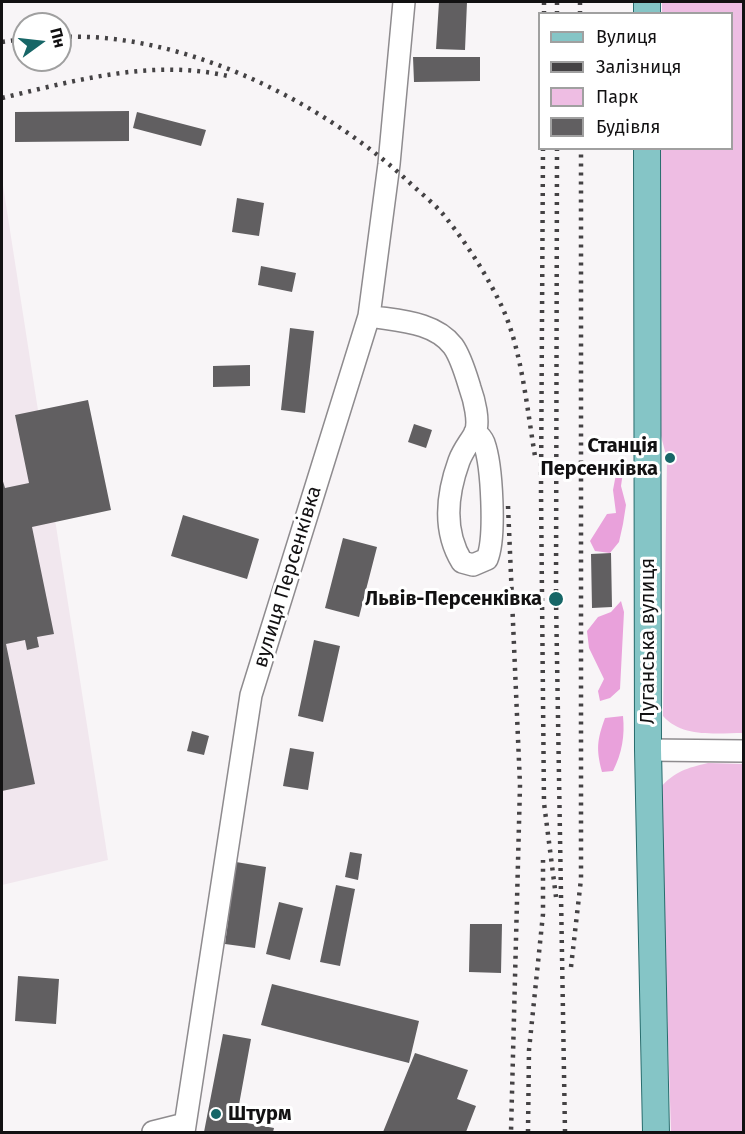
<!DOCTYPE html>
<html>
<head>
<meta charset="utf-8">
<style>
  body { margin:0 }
  #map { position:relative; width:745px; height:1134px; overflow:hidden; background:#f8f5f7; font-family:"Fira Sans",sans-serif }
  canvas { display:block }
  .frame { position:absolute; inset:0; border:3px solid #121112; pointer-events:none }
  .legend { position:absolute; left:538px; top:12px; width:195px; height:138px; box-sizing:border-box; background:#fff; border:2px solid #a0a0a0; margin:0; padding:8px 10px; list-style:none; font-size:18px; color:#121112 }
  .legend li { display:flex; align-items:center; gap:12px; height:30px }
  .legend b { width:30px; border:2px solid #a0a0a0 }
  .north { position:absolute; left:12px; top:12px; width:60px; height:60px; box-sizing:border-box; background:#fff; border:2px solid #a0a0a0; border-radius:50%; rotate:75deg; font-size:16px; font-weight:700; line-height:24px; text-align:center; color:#121112 }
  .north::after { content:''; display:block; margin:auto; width:21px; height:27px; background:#176667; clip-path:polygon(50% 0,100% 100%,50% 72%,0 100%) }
</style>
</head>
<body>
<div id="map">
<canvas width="745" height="1134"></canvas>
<div class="frame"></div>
<ul class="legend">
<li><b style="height:8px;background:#85c5c6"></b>Вулиця</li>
<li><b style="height:8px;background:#444244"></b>Залізниця</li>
<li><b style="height:16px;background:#eebde3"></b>Парк</li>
<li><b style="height:16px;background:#615f61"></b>Будівля</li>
</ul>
<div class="north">Пн</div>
</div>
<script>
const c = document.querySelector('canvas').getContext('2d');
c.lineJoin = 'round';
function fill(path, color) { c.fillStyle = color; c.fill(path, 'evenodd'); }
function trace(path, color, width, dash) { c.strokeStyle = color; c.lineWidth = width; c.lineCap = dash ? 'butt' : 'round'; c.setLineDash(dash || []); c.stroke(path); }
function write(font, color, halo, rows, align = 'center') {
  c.font = font + ' "Fira Sans",sans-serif'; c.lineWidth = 6; c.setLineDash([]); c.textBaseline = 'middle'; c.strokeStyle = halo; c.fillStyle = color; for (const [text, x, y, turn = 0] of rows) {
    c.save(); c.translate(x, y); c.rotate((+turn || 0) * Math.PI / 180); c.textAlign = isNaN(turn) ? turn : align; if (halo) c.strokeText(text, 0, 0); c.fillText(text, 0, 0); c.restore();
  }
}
fill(new Path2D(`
  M2 179 108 860 2 885Z`), '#f1e7ee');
fill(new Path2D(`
  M662 2H743V733C717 733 682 738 663 716L667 459 660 432 661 149 732 148V14L662 13Z
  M708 763 743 764V1132H671L660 788C675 771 687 768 708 763Z`), '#eebde3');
fill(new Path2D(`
  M623 472 621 486 626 505 623 524 619 542 610 553 595 551 590 541 607 514 616 513 613 490 616 474Z
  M621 601 624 612 620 689 610 698 600 701 598 691 604 679 589 648 587 631 598 617 611 612Z
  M623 716C625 736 622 753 613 771L602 772C596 749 597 740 605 718Z`), '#e9a1db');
fill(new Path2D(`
  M439 2H467L465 50 436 49Z
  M413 57H480V81L414 82Z
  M129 111V141L15 142V112Z
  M137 112 206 130 201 146 133 128Z
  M237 198 264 203 259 236 232 232Z
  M261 266 296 273 292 292 258 285Z
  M290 328 314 331 305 413 281 410Z
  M250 365V386L213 387V366Z
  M88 400 111 510 32 527 54 634 37 637 39 647 27 650 25 640 6 644 35 784 2 791V478L5 488 29 483 15 415Z
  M414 424 432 430 426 448 408 442Z
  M183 515 259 539 247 579 171 556Z
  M343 538 377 547 359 617 325 608Z
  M611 553 612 607 592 608 591 554Z
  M314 640 340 646 323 722 298 716Z
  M192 731 209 736 204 755 187 751Z
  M290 748 314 752 308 790 283 786Z
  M350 852 362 854 358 880 345 877Z
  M236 862 266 867 255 948 225 944Z
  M336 885 355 889 340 966 320 962Z
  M279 902 303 908 290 960 266 954Z
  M470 924H502L501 973 469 972Z
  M18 976 59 979 56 1024 15 1021Z
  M272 984 419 1021 409 1063 261 1025Z
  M223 1034 251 1039 236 1121 274 1128 273 1132H204Z
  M415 1053 468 1070 457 1099 476 1106 466 1132H383Z`), '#615f61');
const minor = new Path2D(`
  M369 316C397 321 434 321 453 346 461 357 466 375 470 388 474 399 480 422 475 433 470 442 463 450 459 461 447 494 443 531 462 562L473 565 487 559C496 538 492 465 484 443 482 438 479 435 475 432
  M648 750 744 751
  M153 1132 185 1124
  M184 1132 251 695 369 316 389 164 404 2`);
const major = new Path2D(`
  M647 2V14
  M647 148 648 750 656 1132`);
trace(minor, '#8e8b8e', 24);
trace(major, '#286d6e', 28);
trace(minor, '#fff', 21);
trace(major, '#85c5c6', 26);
trace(new Path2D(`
  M580 2V14
  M544 14V2
  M557 14V2
  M60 37C182 31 325 102 412 185 422 194 433 203 442 213 466 242 487 275 503 309 522 352 527 409 535 456
  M2 42 24 39
  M2 98C77 80 155 58 232 77
  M543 148 541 491 544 803 556 897
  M557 148 556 599 565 1132
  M508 506 520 785 511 1132
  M571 967 581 879V148
  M528 1132 529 1050 543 914V860`), '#444244', 4.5, [3, 6]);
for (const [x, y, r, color] of [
  [670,458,6,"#176667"],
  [556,599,8,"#176667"],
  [216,1114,6,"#176667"]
]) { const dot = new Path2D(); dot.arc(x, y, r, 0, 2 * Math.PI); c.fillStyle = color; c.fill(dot); trace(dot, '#fff', 2); }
write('bold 20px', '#121112', '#fff', [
  ["Станція",658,446],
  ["Персенківка",658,469],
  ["Львів-Персенківка",542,599],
  ["Штурм",228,1114,"left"]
], 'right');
write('20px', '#121112', '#fff', [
  ["вулиця Персенківка",288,577,-73],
  ["Луганська вулиця",648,641,-90]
]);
</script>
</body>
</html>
